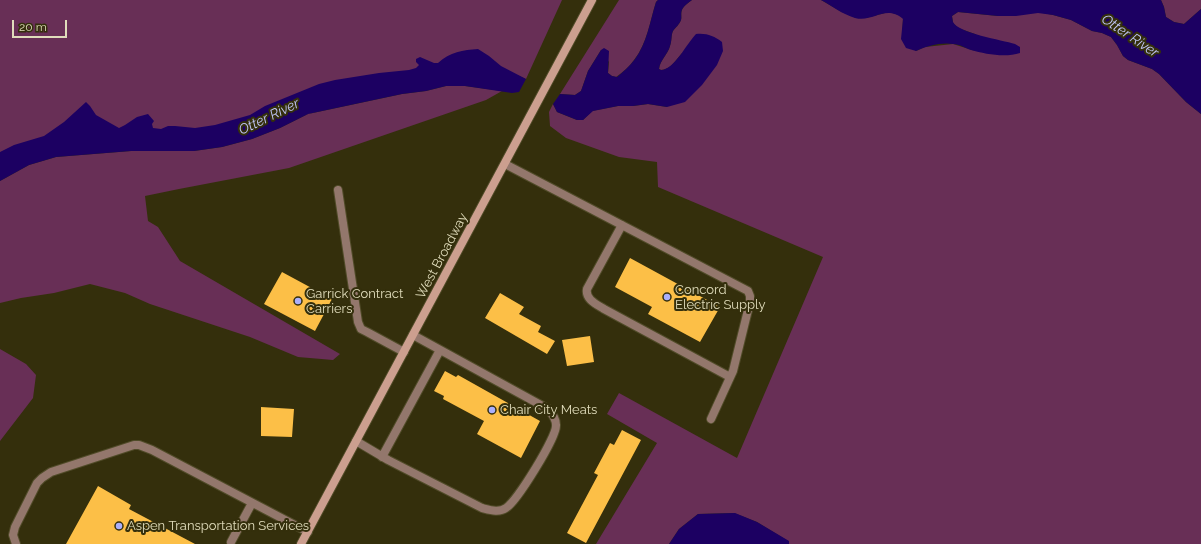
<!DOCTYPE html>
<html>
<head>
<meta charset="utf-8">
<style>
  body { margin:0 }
  #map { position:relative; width:1201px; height:544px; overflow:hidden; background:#342f0c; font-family:Raleway,sans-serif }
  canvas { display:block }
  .scale { position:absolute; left:12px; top:20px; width:55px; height:18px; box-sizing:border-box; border:2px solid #e0dcbb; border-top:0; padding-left:5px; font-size:12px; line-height:14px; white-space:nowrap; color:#e0dcbb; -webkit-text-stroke:3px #342f0c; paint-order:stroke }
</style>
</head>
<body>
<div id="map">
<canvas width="1201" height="544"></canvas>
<div class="scale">20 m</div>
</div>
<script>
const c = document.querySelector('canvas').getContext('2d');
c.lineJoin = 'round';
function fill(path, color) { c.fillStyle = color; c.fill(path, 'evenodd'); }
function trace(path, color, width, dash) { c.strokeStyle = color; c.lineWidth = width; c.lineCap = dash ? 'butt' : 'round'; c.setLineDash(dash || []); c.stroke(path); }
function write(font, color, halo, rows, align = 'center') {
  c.font = font + ' Raleway,sans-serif'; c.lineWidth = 4; c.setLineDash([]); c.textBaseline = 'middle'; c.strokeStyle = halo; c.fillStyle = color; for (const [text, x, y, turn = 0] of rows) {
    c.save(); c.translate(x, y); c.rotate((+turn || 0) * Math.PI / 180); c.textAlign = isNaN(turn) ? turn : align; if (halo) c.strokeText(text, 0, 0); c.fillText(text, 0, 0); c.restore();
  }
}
fill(new Path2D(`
  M0 0H562L526 79 517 75 457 71 238 134 0 159Z
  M619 0H658L656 2C650 21 647 44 634 60 629 67 623 72 616 77L612 76 608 73 609 62 601 50 588 71 581 91 575 95 560 94Z
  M692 0H821L840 11 856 18H866L889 12 899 15 903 18 902 39 916 51 925 47 953 44 972 50 989 53 1007 55 975 34 958 28 953 23 952 16 958 12 998 16 1038 12 1053 15 1071 20 1092 31 1102 33 1111 37 1117 45 1123 56 1128 60 1152 69 1159 74 1186 102 1201 114V544H789L788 541 757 522 734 513 698 514 679 529 669 544H596L657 443 607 414 619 393 737 458 823 257 658 187 657 162 619 157 566 138 550 126 549 112 553 104 557 112 577 120H583L592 111 618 106H633L648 104 667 107 682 53C676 60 670 70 661 70L659 69C660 60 668 54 670 46 672 41 671 35 673 31 676 27 679 25 681 20 682 17 680 12 683 8 685 5 689 2 692 0Z
  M1161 0H1201V9L1184 24 1174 22 1166 17 1164 7Z
  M446 86H465L502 91 486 100 289 168 179 189 145 196 148 221 158 227 180 261 340 354 333 360 298 357 250 337 150 304 125 293 90 284 54 293 21 298 0 303V181L29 165 56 157 131 151H194L222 147 252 139 280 128 308 114 402 94 426 91Z
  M0 349 26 364 36 375 33 398 0 441Z`), '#682f56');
fill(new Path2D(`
  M658 0H692C689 2 685 5 683 8 680 12 682 16 681 20 679 25 676 27 673 31 671 35 672 41 670 46 668 54 660 60 659 69L661 70C674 70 687 43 696 34 707 33 714 36 722 42L723 51 717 65 702 85 685 102 667 107 648 104 633 106H618L593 111 583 120H577L557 112 553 104 560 94 575 95 581 91 588 71 601 50 604 48 609 51 608 73 612 76 617 77C623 72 630 66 635 59 647 43 650 21 656 2Z
  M821 0H1161L1164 7 1166 17 1174 22 1184 24 1201 9V114L1186 102 1159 74 1152 69 1128 60 1123 56 1117 45 1111 37 1102 33 1092 31 1071 20 1053 15 1038 13 1016 16H998L958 12 952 16C952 16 953 22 953 22 958 33 1002 40 1015 44L1020 47V53C1005 58 985 54 971 50 965 48 959 44 953 44 941 42 927 46 916 51L906 48 901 39 903 19C885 4 873 23 855 18 842 14 832 6 821 0Z
  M478 49 489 56 501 66 526 79 519 92 512 93 465 86H446L426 91 402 94 308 114 280 128 252 139 222 147 194 151H131L56 157 29 165 0 181V152L14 145 44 136 64 122 86 102 90 106 96 115 119 128 125 125 137 117 148 114 154 121 152 124 153 128 161 129 168 126H175L195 128 215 125 250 115 265 106 319 84 335 80 379 73 409 70 416 68 419 65 416 62V59L420 57 434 63H438C450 52 463 50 478 49Z
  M735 513 757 522 789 541V544H669L679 529 698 514Z`), '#1c0062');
fill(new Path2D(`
  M630 258 720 307 700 342 648 314 652 307 615 287Z
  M282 272 332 299 315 331 264 304Z
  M500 293 524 307 519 314 541 326 538 332 555 341 547 354 485 318Z
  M590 336 594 362 567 366 562 340Z
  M445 371 456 377 458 375 540 421 521 458 477 434 484 421 443 399 444 396 434 391Z
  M261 407 294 409 292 437 261 436Z
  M622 430 641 440 586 543 567 533 598 475 594 473 610 443 614 445Z
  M98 486 131 505 129 509 195 544H66Z`), '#fcbf47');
const service = new Path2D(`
  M505 164 748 291 750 296V302L733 371 711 419
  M338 190 358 322 361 329 367 332 404 352
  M622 225 587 289C585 299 596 304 604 309L730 377
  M356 441 388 460 482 508C490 510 499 513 506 508 517 501 557 437 556 425 556 418 552 414 548 409L413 335
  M382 457 440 350
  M231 542 252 503
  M16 544 13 535 15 527 37 483 42 478 51 472 134 445H139L152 450 308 532`);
const secondary = new Path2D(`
  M301 544 592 0`);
trace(service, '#504b28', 10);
trace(secondary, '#504b28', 10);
trace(service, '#93776c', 8);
trace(secondary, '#cc9f8f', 8);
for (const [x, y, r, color] of [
  [667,297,4,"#abaffb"],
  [298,301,4,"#abaffb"],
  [492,410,4,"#abaffb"],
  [119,526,4,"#abaffb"]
]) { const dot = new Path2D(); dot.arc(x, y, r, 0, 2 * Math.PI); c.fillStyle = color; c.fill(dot); trace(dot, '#342f0c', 1.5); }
write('13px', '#e0dcbb', '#342f0c', [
  ["West Broadway",442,256,-62]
]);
write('13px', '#e0dcbb', '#342f0c', [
  ["Concord",675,290],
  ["Electric Supply",675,305],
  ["Garrick Contract",306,294],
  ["Carriers",306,309],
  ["Chair City Meats",500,410],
  ["Aspen Transportation Services",127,526]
], 'left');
write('italic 14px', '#c0c5f8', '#342f0c', [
  ["Otter River",1130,36,34],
  ["Otter River",269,117,-26]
]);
</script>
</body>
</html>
